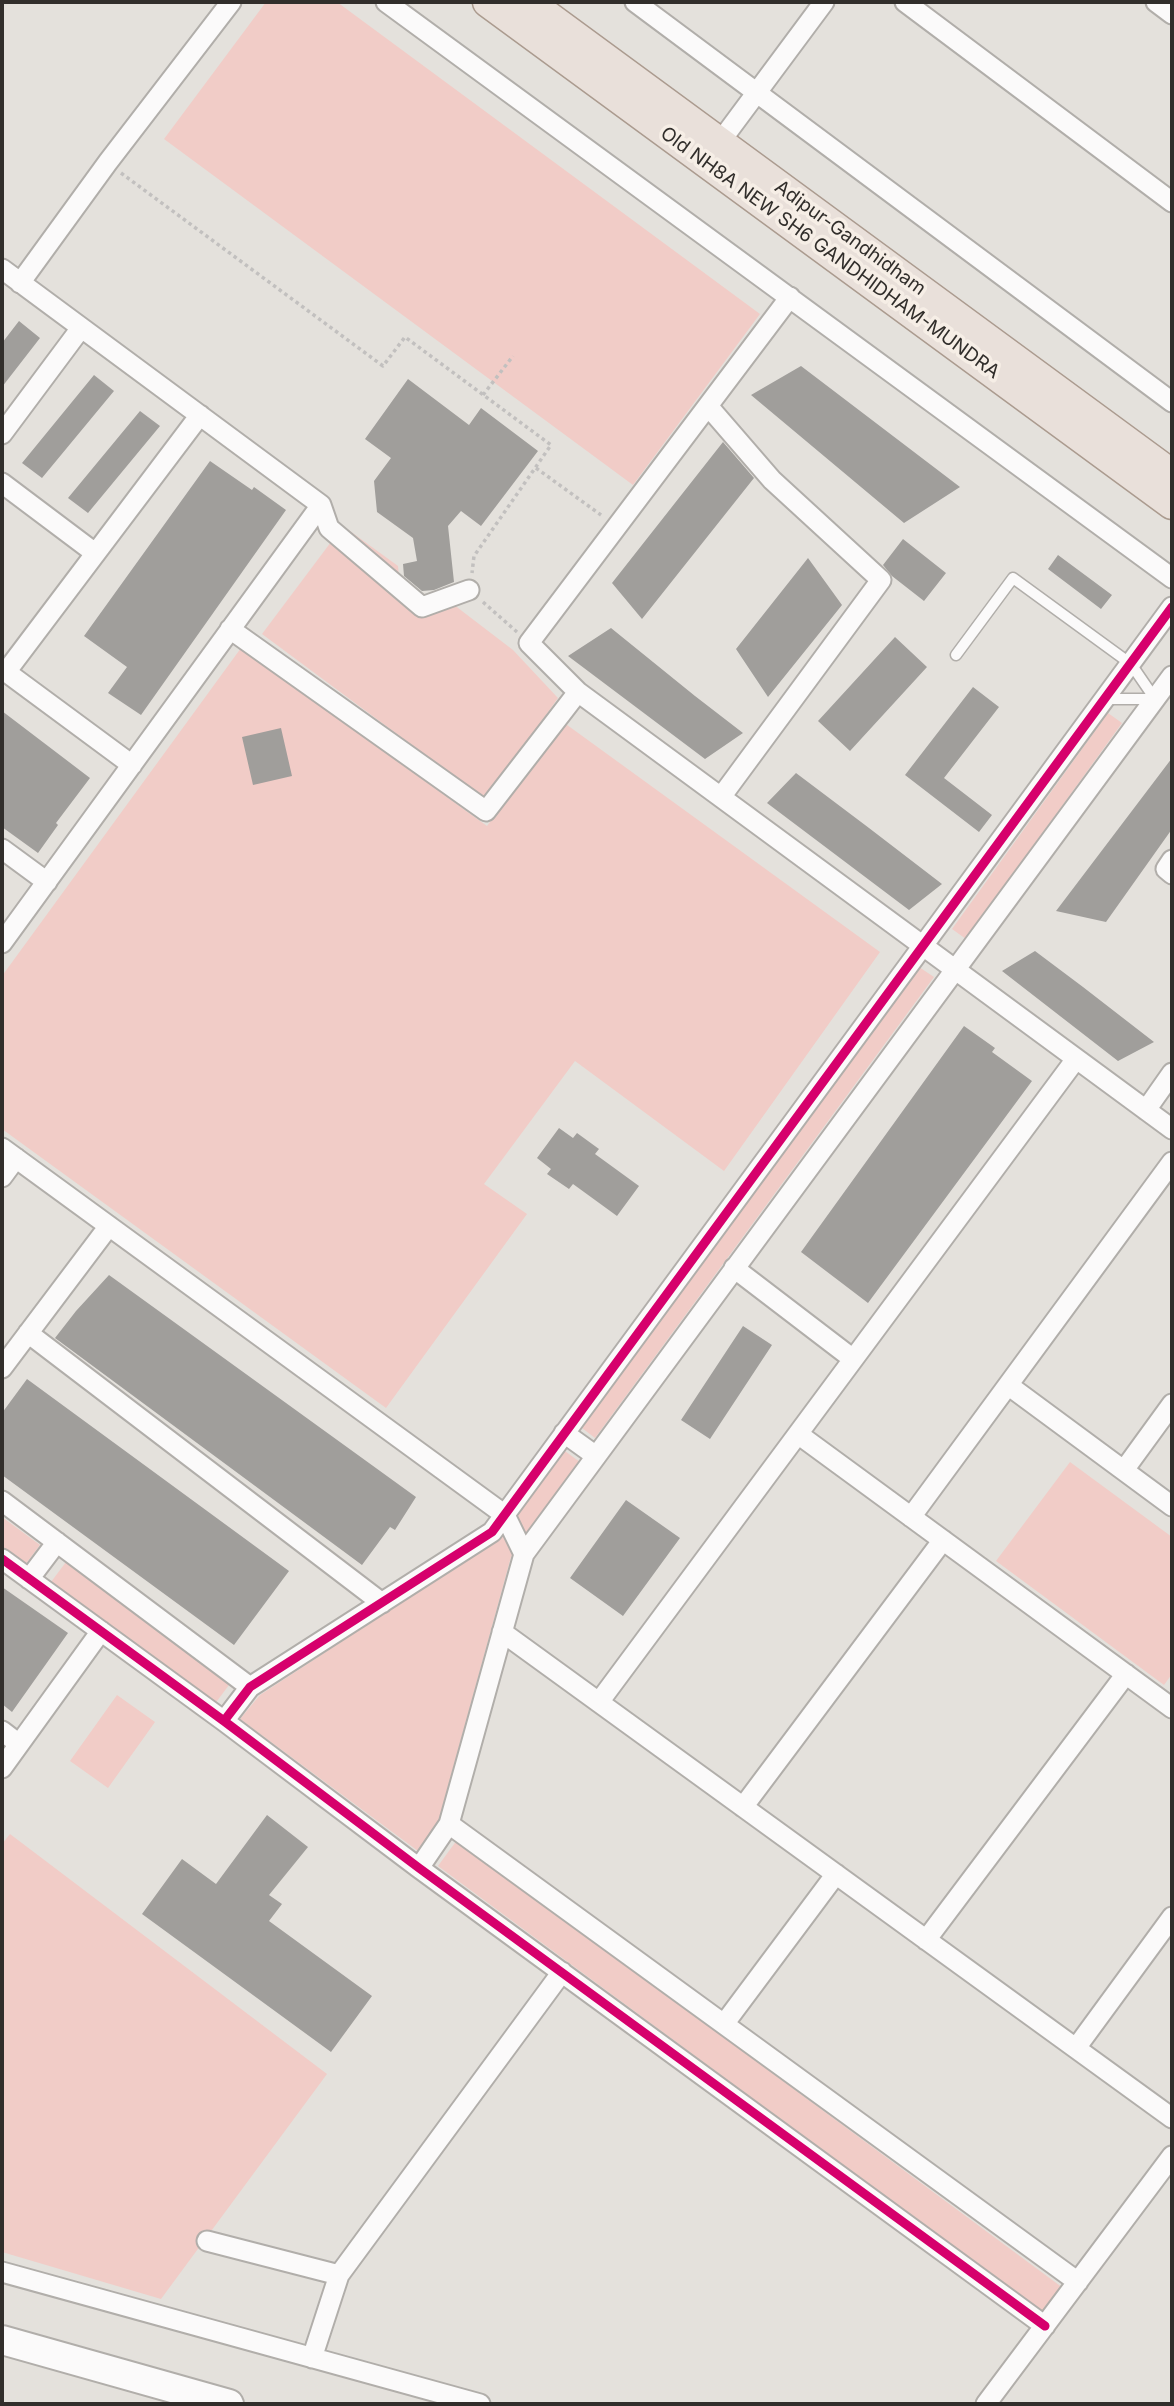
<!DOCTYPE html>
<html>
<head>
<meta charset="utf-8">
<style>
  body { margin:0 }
  #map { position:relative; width:1174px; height:2406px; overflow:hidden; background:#e4e1dc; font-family:Inter,sans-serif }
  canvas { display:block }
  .frame { position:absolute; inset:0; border:4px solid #312e2b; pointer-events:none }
</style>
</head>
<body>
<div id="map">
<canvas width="1174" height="2406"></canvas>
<div class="frame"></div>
</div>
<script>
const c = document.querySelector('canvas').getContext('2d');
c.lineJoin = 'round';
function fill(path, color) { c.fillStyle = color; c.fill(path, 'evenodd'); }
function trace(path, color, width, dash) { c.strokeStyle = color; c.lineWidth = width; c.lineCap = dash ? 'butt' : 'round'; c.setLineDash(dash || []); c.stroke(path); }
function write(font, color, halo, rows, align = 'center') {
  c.font = font + ' Inter,sans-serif'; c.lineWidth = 7; c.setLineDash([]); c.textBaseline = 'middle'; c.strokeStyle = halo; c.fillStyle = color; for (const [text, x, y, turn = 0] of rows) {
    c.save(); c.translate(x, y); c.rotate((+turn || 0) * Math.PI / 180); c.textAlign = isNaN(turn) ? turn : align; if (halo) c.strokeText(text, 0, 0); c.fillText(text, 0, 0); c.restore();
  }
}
fill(new Path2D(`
  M266 2H337L760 314 633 485 164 139Z
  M343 526 398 566 401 600 445 598 513 650 558 698 486 800 262 634Z
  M241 648 487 826 563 722 880 952 724 1171 575 1061 484 1184 527 1214 386 1408 2 1129V976Z
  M1108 713 1122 723 966 939 952 929Z
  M919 967 934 977 595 1438 582 1428Z
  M562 1449 580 1462 511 1557 438 1823 418 1851 240 1719 260 1695 492 1543Z
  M1070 1462 1172 1537V1674L1164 1685 996 1561Z
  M2 1517 40 1545 25 1565 2 1548Z
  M66 1562 229 1685 214 1705 51 1582Z
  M117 1695 155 1722 108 1788 70 1761Z
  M10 1834 327 2074 161 2299 2 2252V1844Z
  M457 1840 1063 2288 1044 2314 438 1866Z`), '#f1ccc7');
fill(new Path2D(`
  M19 321 40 338 2 387V343Z
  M801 366 826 385 960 487 904 523 751 395Z
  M94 375 114 391 42 478 22 463Z
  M408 379 469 425 481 408 538 451 481 526 461 511 448 526 454 582 434 590 422 591 404 576 403 564 417 561 413 538 377 512 374 481 391 458 365 439Z
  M140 411 160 426 88 513 68 498Z
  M723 442 754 478 642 619 612 583Z
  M210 461 252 490 254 487 286 510 141 715 108 693 127 667 84 636Z
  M903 539 946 573 924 601 892 576 883 565Z
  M1058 555 1112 595 1101 609 1048 569Z
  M808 558 842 605 768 697 736 649Z
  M611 628 695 696 743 733 705 759 568 656Z
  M895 637 927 667 850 751 818 721Z
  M973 687 999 707 944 778 992 815 979 832 905 775Z
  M2 711 90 778 56 823 58 825 38 853 2 827Z
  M281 728 292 776 253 785 242 737Z
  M1172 758V829L1106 922 1056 911Z
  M796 773 869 828 942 884 909 910 767 803Z
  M1035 951 1083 987 1154 1042 1118 1061 1002 971Z
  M964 1026 995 1048 992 1052 1032 1081 868 1303 801 1252Z
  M559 1128 573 1138 577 1133 599 1149 595 1154 639 1186 617 1216 573 1184 569 1189 547 1174 551 1169 537 1158Z
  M109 1275 416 1497 395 1530 390 1527 362 1565 55 1338 76 1311Z
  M743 1326 772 1345 710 1439 681 1420Z
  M27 1379 289 1571 234 1645 2 1475V1413Z
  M626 1500 680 1538 623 1616 570 1578Z
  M2 1587 68 1633 12 1712 2 1704Z
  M267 1815 308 1847 269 1895 282 1904 269 1921 372 1996 331 2052 142 1914 182 1859 216 1884Z`), '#a09e9b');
const lane = new Path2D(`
  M956 655 1013 578 1131 664 1155 699H1104`);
const street = new Path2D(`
  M386 2 1172 578
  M635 2 1172 402
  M905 2 1172 202
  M1156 2 1172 14
  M720 142 824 2
  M2 269 321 505 329 528 422 607 469 590
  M20 283 108 162 231 2
  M790 297 529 643 578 692 1172 1129
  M708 406 772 480 881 580 721 797
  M2 434 81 328
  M2 483 95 553
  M230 629 486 811 578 692
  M2 669 132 765
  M6 672 200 415
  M2 849 47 882
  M1172 860 1166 869 1172 874
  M2 943 321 505
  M1146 1110 1172 1073
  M2 1148 505 1515 524 1554
  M2 1177 16 1158
  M734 1268 853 1359
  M28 1333 382 1603
  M2 1368 109 1226
  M1008 1385 1172 1506
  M564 1433 596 1456
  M798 1434 1172 1708
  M1124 1470 1172 1404
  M2 1501 250 1687
  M911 1517 1172 1162
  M2 1559 224 1721 419 1868 1045 2326
  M29 1579 57 1542
  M502 1632 1172 2118
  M599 1702 1076 1059
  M224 1721 250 1687 492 1532 1172 607
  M2 1731 19 1744
  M2 1768 101 1631
  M743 1807 943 1540
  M449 1824 1078 2282
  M419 1868 449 1824 524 1554 1172 676
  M926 1940 1126 1674
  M724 2024 836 1874
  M1076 2048 1172 1917
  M207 2241 339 2275 562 1972
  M2 2272 480 2404
  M312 2358 339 2275
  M986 2404 1172 2156`);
const secondary = new Path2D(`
  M2 2340 229 2404`);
const primary = new Path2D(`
  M488 2 1172 504
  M528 2 1172 475`);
trace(lane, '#b1aeaa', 13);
trace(street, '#b1aeaa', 23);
trace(secondary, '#b1aeaa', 32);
trace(primary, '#ab9b8f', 33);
trace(new Path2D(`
  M121 173 383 366 405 337 551 445 474 556 472 573
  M483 395 513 356
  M536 468 601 515
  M483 602 517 632`), '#c2c0bf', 3.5, [3.5, 3.5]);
trace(lane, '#fbfafa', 10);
trace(street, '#fbfafa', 19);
trace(secondary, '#fbfafa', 28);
trace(primary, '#e9e0da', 30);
trace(new Path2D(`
  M2 1559 224 1721 419 1868 1045 2326
  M224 1721 250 1687 492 1532 1172 607`), '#d6006c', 9);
write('19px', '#312e2b', '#f6eee6', [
  ["Adipur-Gandhidham",850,238,36],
  ["Old NH8A NEW SH6 GANDHIDHAM-MUNDRA",830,253,36]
]);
</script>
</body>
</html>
